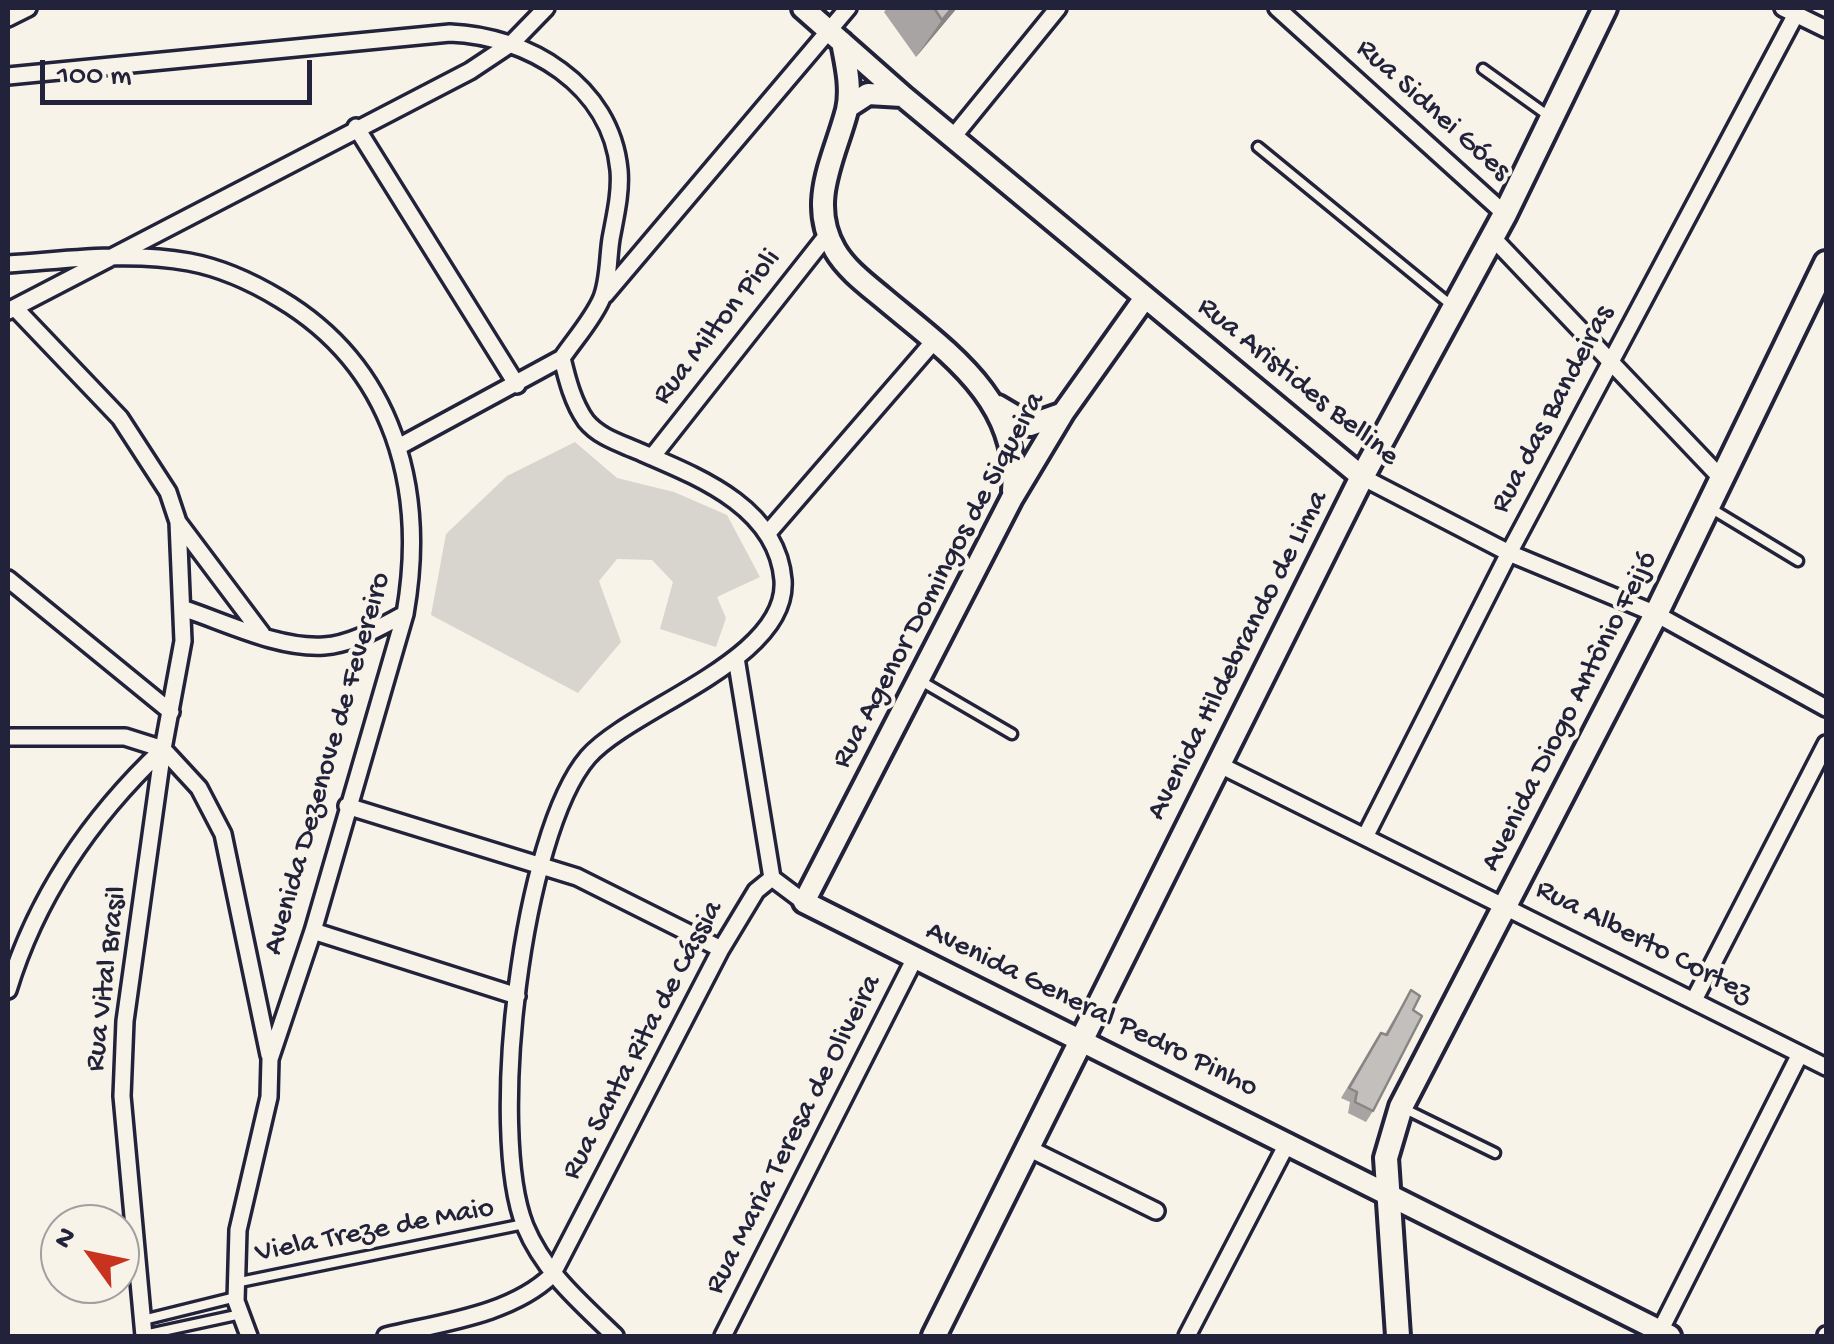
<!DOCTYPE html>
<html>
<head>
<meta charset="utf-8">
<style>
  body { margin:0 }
  #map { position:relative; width:1834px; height:1344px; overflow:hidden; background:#f7f3e8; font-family:"Gochi Hand",sans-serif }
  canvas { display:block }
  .frame { position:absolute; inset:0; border:10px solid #22223b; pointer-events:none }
  .north { position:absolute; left:40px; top:1204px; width:100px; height:100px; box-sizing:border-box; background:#f7f3e8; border:2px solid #a29fa3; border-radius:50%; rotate:303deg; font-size:28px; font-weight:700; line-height:40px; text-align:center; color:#22223b }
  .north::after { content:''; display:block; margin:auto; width:35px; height:45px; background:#c8321e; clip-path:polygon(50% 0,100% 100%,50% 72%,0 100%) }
  .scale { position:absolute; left:40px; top:60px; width:272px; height:45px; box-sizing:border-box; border:5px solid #22223b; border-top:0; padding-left:12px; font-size:30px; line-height:35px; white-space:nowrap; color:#22223b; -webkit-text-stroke:8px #f7f3e8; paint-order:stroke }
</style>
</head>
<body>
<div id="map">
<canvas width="1834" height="1344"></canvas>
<div class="frame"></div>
<div class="north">N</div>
<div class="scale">100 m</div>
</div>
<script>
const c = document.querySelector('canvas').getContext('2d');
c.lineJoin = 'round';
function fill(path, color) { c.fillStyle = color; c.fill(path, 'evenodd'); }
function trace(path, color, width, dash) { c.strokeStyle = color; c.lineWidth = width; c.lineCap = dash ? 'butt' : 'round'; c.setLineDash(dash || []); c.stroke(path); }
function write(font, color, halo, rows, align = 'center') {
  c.font = font + ' "Gochi Hand",sans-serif'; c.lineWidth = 8; c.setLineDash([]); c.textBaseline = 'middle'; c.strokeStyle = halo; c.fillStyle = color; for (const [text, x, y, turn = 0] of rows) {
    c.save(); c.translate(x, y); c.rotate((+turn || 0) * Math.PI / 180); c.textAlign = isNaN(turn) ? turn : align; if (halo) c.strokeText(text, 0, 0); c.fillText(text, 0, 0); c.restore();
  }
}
fill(new Path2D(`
  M575 442 617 478 674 492 727 515 760 577 717 597 726 618 716 647 660 629 673 582 652 560 617 559 599 581 621 642 578 693 431 615 446 534 507 476Z`), '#d8d5cf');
const service = new Path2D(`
  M1483 69 1550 117
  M1258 147 1451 305
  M1712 509 1798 561
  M921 681 1012 734
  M1405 1109 1495 1153
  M235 1283 524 1224
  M143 1320 236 1297
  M144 1335 241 1314`);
const minor = new Path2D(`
  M1277 8 1505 214
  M1783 8 1826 29
  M8 18 28 8
  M8 76 450 33C528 36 611 85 619 170 621 193 615 217 611 239 608 258 609 283 601 300 592 320 575 339 562 358 567 379 573 403 586 421 599 437 620 443 638 451 696 476 777 506 783 580 789 660 632 707 588 757 522 834 487 1132 525 1226 544 1272 580 1302 615 1336
  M356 127 517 385
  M953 137 1058 8
  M1493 238 1722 479
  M8 264C69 260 128 251 189 262 221 268 252 282 280 299 394 367 427 489 405 614L313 931 270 1059 269 1097 238 1230 236 1301 249 1336
  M605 295 848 8
  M15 308 120 418 168 492 178 522 183 641 163 749 125 1021 122 1096 144 1336
  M8 311 470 71 512 43 546 8
  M400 446 562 358
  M652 457 828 234
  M1362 477 1509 553 1656 614 1826 708
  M178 522 262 634
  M767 534 934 341
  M8 579 171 712
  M185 609C227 623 279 649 324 646 353 644 380 627 405 614
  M736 658 772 878
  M8 737H125L163 749 199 788 223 834 269 1055
  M1218 764 1826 1067
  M347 806 577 877 721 949
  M1366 835 1509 553 1796 14
  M772 878 804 902
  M313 931 517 996
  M8 990C37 895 91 817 163 749
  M1694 1000 1826 744
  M1026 1147 1156 1211
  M1660 1331 1800 1054
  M386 1336C439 1323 511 1315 552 1275L721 949 756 891 772 878
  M723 1336 915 958
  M1187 1336 1288 1142
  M1826 1336V1335`);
const tertiary = new Path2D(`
  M803 8 904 97 1362 477
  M842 42C846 63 852 88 847 110 835 157 807 202 835 250 846 269 866 284 883 298 946 351 1021 400 1013 491
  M848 107 868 94 902 96
  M1144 299 1063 413 1012 498 804 902 1670 1336
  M998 406 1030 425 1061 414`);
const secondary = new Path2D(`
  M934 1336 1362 477 1505 214 1605 8
  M1398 1336 1386 1158 1401 1107 1656 614 1826 263`);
trace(service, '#22223b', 15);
trace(minor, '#22223b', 22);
trace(tertiary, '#22223b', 28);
trace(secondary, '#22223b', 30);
trace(service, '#f7f3e8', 8);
trace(minor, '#f7f3e8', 15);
trace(tertiary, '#f7f3e8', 20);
trace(secondary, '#f7f3e8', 22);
fill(new Path2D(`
  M887 8H957L916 57 884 12Z
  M1411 990 1413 1010 1373 1111 1366 1122 1348 1113 1350 1102 1341 1098 1374 1043 1381 1033 1385 1034Z`), '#a7a4a3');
fill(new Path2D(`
  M952 8H957L916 57 942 20Z`), '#888684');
const building = new Path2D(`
  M934 8H952L942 20Z
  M1411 990 1420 996 1413 1010 1422 1016 1373 1111 1355 1102 1357 1092 1349 1088 1381 1033 1387 1035Z`);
fill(building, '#c2bfbd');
trace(building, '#888684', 2.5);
write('30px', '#22223b', '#f7f3e8', [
  ["Rua Sidnei Góes",1432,111,42],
  ["Rua Milton Pioli",718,328,-52],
  ["Rua Aristides Belline",1297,383,39],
  ["Rua das Bandeiras",1554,410,-62],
  ["Rua Agenor Domingos de Siqueira",940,581,-62],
  ["Avenida Hildebrando de Lima",1239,656,-63],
  ["Avenida Diogo Antônio Feijó",1571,712,-63],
  ["Avenida Dezenove de Fevereiro",329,764,-74],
  ["Rua Alberto Cortez",1643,943,27],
  ["Rua Vital Brasil",108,979,-83],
  ["Avenida General Pedro Pinho",1091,1011,26],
  ["Rua Santa Rita de Cássia",644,1041,-62],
  ["Rua Maria Teresa de Oliveira",795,1135,-63],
  ["Viela Treze de Maio",375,1232,-11]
]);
</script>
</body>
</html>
